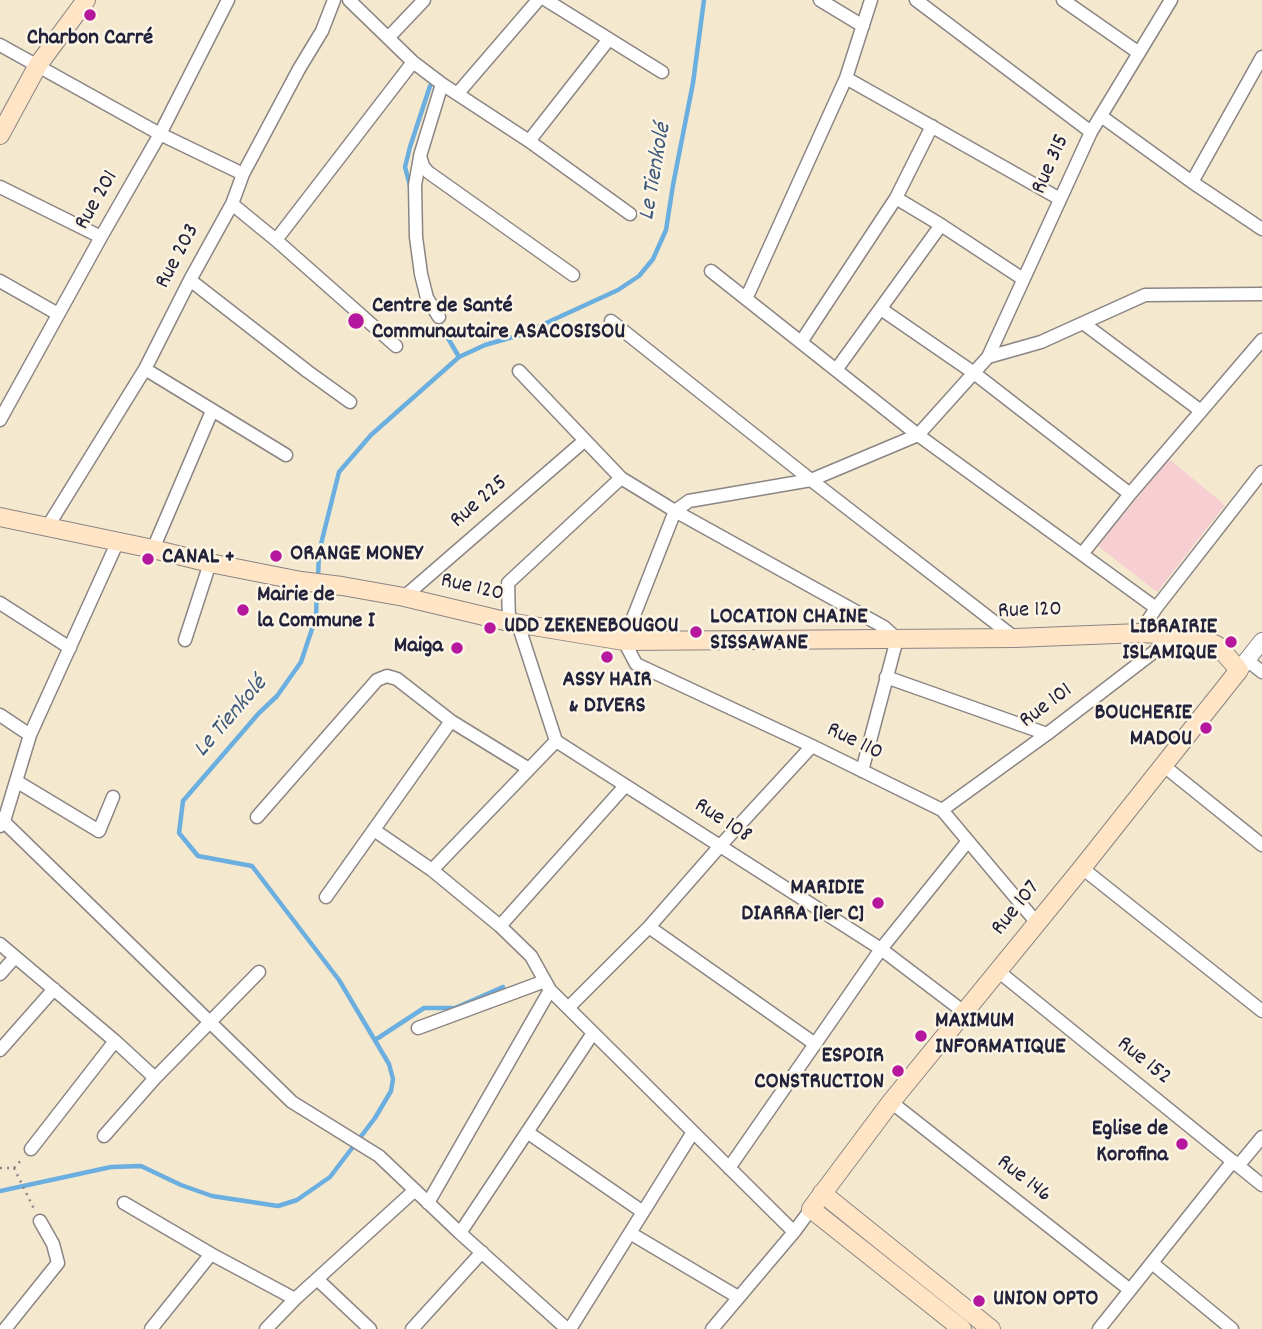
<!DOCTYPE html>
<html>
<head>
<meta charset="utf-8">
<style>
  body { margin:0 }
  canvas { display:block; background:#f4e8ce }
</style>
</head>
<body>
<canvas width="1262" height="1329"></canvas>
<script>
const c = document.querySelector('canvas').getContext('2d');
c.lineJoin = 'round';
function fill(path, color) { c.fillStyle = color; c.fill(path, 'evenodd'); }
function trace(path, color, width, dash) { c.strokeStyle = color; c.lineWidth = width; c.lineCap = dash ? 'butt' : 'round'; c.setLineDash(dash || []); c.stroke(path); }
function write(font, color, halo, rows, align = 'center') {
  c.font = font + ' Dekko,sans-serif'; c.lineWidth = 5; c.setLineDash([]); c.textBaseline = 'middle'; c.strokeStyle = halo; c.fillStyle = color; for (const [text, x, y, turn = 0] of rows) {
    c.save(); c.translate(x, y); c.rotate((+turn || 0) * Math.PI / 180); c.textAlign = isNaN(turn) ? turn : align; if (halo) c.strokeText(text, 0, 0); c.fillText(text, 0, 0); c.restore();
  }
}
fill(new Path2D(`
  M1169 459 1225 505 1157 592 1098 546Z`), '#f7cfd2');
trace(new Path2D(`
  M410 186 405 167 410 147 430 86
  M438 321 459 357
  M318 580 319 552 339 472 371 435 459 357 485 345 520 335 618 290 639 276 653 259 666 230 673 185 693 83 704 0
  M375 1040 424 1008H455L503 987
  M0 1191 111 1167 141 1166 181 1185 212 1196 278 1206 297 1200 330 1177 375 1118 391 1091 393 1079 389 1064 339 980 252 866 198 856 179 833 183 801 259 713 277 696 301 662 316 617 317 589`), '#6baee0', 4.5);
const minor = new Path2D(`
  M349 0 413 62 442 84 529 141 630 214
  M546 0 662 72
  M820 0 863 26
  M916 0 1091 132
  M1063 0 1139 53
  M388 38 424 0
  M0 45 160 134 243 174
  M846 78 1060 199
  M442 84 420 156 423 166 428 172 573 275
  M458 93 538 0
  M1101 116 1192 182 1262 229
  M529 141 609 39
  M420 157 415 185 416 237 421 274 427 298 439 317
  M1192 182 1262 57
  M0 187 101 237
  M896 198 941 225 1023 279
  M232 204 276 240 396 346
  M276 240 413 62
  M711 271 918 435 1156 608
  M190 280 307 371 350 402
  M0 281 58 314
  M746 299 846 78 871 0
  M881 309 974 373 1130 494
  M611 321 811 480 1015 638
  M1083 323 1201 411
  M801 342 896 198 932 126
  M988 357 1091 132 1171 0
  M145 369 286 455
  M836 370 941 225
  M519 371 621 478 675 511 689 501 811 480 918 435 988 357 1041 342 1145 295 1262 294
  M0 420 101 237 160 134 228 0
  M48 526 145 369 190 280 232 204 243 174 299 69 322 31 334 0
  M153 549 212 411
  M1082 554 1130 494 1262 340
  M404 597 584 441
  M0 603 70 648
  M509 622 508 583 621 478
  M518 624 556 741 881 949 964 1012
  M1140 633 1156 608 1262 472
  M185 640 210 563
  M1247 660 1262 672
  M886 677 1047 734
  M0 715 30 735
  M1164 766 1262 845
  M862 771 897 639 884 627 675 511 624 641 636 664 812 746 942 810 1037 923
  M16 781 99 831 113 797
  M942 810 1047 734 1176 635
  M257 817 377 680 387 676 397 679 451 721 529 769
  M0 818 292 1102 379 1156 460 1233 567 1329
  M0 826 4 821 30 735 118 541
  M374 830 432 870 500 926 531 956 550 990 794 1232
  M1082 868 1262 1011
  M432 870 556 741
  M326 897 451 721
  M500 926 625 786
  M649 927 815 1044
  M0 944 115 1041 155 1078
  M998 971 1262 1185
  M0 974 15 957
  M568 1008 649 927 720 846 812 746
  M418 1028 545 981
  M0 1050 54 989
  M891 1102 1130 1290
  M527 1132 643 1212
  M104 1136 155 1078 259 972
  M31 1149 115 1041
  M1238 1166 1262 1137
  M729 1168 881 949 968 841
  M124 1203 211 1254 295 1299
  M428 1203 550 990
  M460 1233 593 1033
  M630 1233 738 1297
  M1152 1263 1232 1329
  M317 1279 370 1329
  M5 1329 58 1263 53 1244 40 1221
  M151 1329 211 1254
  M266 1329 295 1299 415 1190
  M412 1329 482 1252
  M570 1329 693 1132
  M712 1329 794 1232 811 1209
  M1099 1329 1233 1161`);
const tertiary = new Path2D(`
  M1239 670 1262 641`);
const secondary = new Path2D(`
  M0 135 38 65 86 0
  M0 517 153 549 210 563 301 581 342 586 404 597 509 622 624 641 1015 638 1140 633 1176 635 1208 641 1218 646 1239 670 1082 868 891 1102 811 1209 962 1329
  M822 1193 991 1329`);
trace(minor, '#8b8584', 15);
trace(tertiary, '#8b8584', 18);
trace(secondary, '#8b8584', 20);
trace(new Path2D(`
  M0 1168H14L23 1158
  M14 1168 34 1209`), '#8b8584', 2.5, [2, 5]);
trace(minor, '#fff', 12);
trace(tertiary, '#fff', 16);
trace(secondary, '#ffe4c6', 18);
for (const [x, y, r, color] of [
  [90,15,7,"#b5179e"],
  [356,321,9,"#b5179e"],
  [276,556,7,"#b5179e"],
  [148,559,7,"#b5179e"],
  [243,610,7,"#b5179e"],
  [490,628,7,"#b5179e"],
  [696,632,7,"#b5179e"],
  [1231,642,7,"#b5179e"],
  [457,648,7,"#b5179e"],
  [607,657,7,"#b5179e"],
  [1206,728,7,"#b5179e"],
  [878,903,7,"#b5179e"],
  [921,1036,7,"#b5179e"],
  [898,1071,7,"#b5179e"],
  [1182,1144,7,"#b5179e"],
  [979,1301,7,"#b5179e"]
]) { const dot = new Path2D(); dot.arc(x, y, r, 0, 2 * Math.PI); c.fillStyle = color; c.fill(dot); trace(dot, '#fcf5e5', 2.5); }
write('bold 23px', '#22223b', '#fcf5e5', [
  ["Charbon Carré",90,40,"center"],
  ["Centre de Santé",372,308],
  ["Communautaire ASACOSISOU",372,334],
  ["ORANGE MONEY",290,556],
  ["CANAL +",162,559],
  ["Mairie de",257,597],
  ["la Commune I",257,623],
  ["LOCATION CHAINE",710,619],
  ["SISSAWANE",710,645],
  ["UDD ZEKENEBOUGOU",504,628],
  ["LIBRAIRIE",1217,629,"right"],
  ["ISLAMIQUE",1217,655,"right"],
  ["Maiga",443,648,"right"],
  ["ASSY HAIR",607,682,"center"],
  ["& DIVERS",607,708,"center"],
  ["BOUCHERIE",1192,715,"right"],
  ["MADOU",1192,741,"right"],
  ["MARIDIE",864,890,"right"],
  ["DIARRA [1er C]",864,916,"right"],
  ["MAXIMUM",935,1023],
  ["INFORMATIQUE",935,1049],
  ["ESPOIR",884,1058,"right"],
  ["CONSTRUCTION",884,1084,"right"],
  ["Eglise de",1168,1131,"right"],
  ["Korofina",1168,1157,"right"],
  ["UNION OPTO",993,1301]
], 'left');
write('23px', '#22223b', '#fcf5e5', [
  ["Rue 315",1052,165,-66],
  ["Rue 201",98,201,-60],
  ["Rue 203",179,257,-62],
  ["Rue 225",480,503,-41],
  ["Rue 120",472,589,13],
  ["Rue 120",1030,612,-2],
  ["Rue 101",1047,707,-37],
  ["Rue 110",854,743,26],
  ["Rue 108",722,822,33],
  ["Rue 107",1017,909,-51],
  ["Rue 152",1143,1062,39],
  ["Rue 146",1023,1180,38]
]);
write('italic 24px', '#3f5a7d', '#fcf5e5', [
  ["Le Tienkolé",657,172,-80],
  ["Le Tienkolé",232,718,-49]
]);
</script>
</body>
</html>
